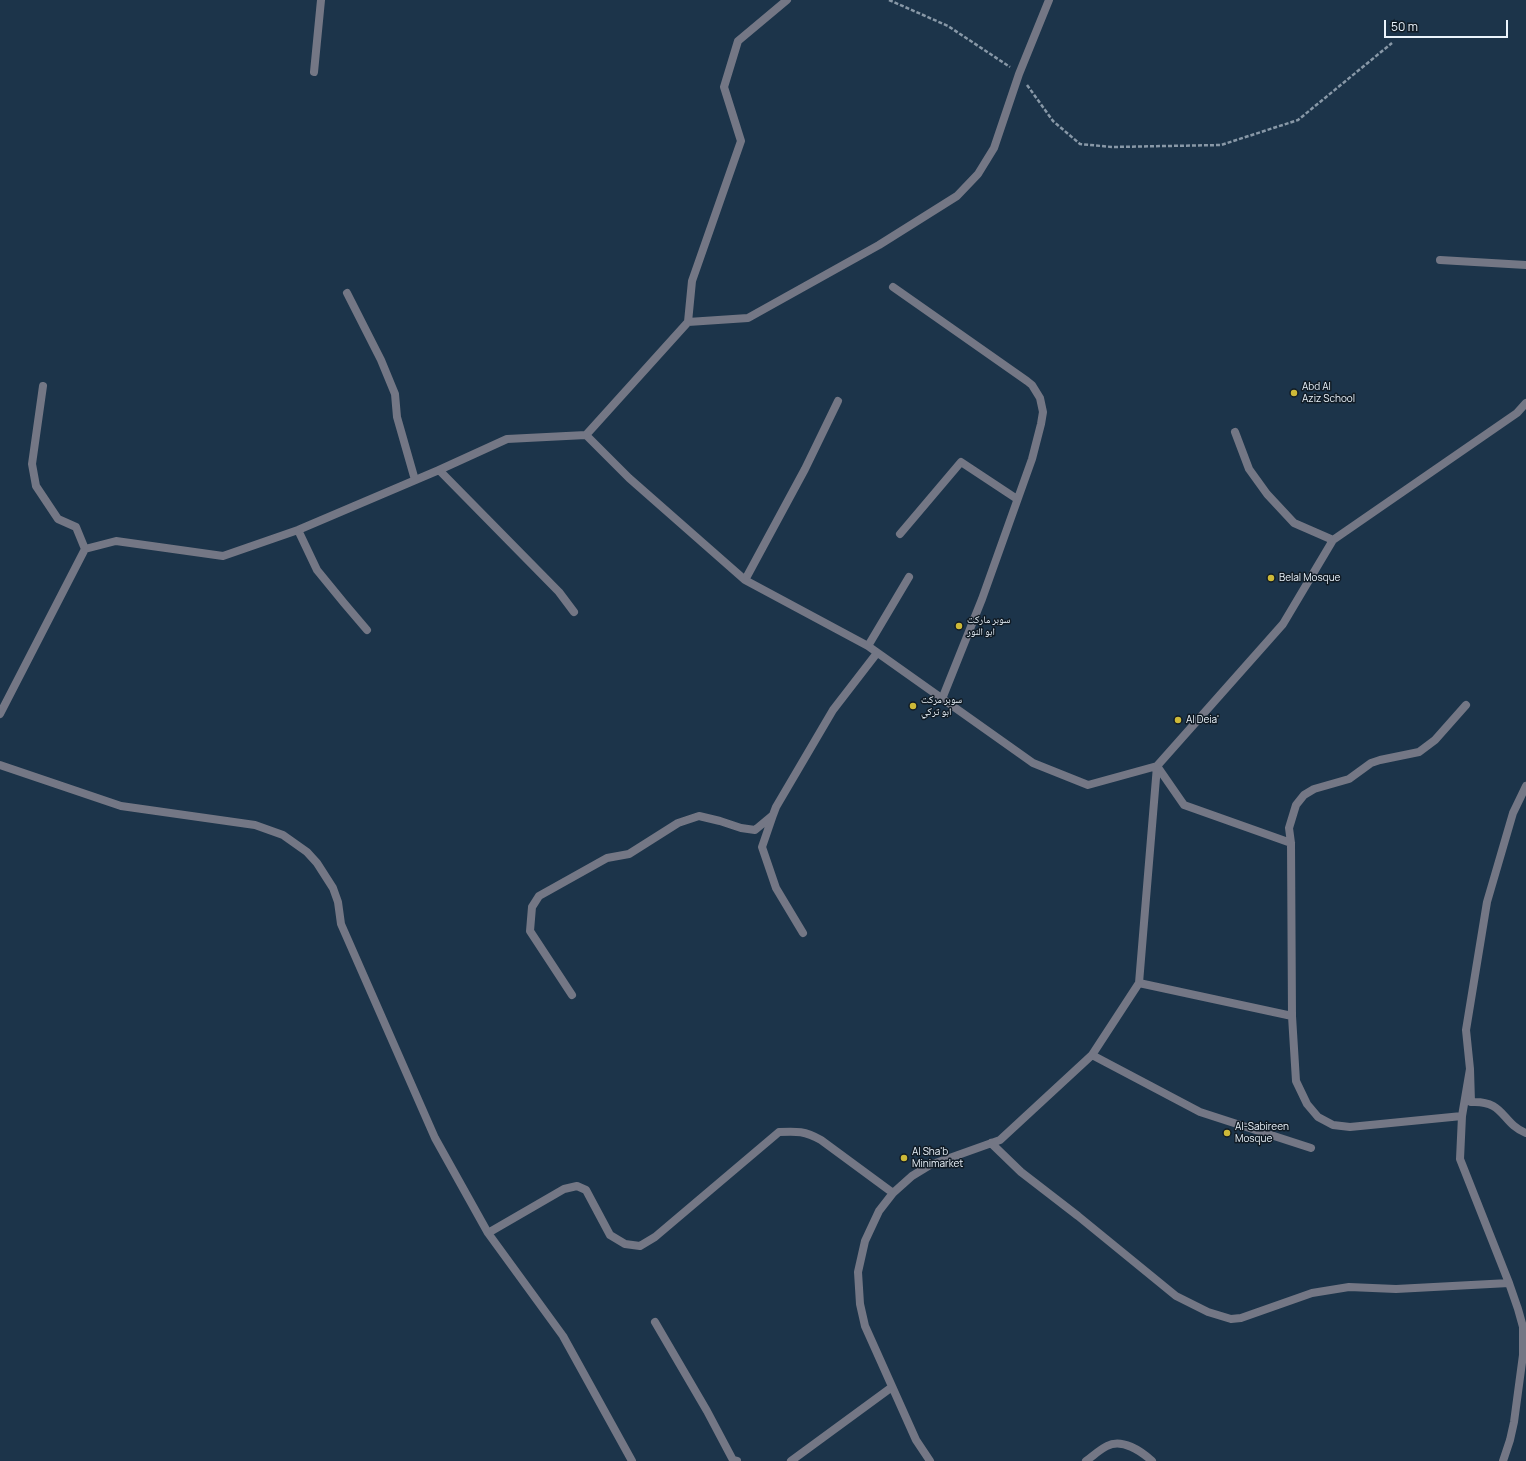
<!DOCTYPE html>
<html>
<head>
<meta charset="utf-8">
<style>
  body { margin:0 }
  #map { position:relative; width:1526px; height:1461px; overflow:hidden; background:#1c344a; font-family:Manrope,sans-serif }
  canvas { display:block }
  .scale { position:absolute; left:1384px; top:20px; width:124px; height:18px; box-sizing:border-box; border:2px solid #ebf4fc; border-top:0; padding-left:5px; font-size:12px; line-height:14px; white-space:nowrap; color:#ebf4fc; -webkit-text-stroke:3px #101b25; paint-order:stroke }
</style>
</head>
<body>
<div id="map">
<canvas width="1526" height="1461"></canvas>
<div class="scale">50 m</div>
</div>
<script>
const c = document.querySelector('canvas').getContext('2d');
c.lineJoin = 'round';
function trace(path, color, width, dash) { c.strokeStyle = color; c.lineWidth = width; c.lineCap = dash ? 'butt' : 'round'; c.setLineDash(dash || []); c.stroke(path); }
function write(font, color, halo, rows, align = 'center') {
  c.font = font + ' Manrope,"Noto Naskh Arabic",sans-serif'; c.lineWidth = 3; c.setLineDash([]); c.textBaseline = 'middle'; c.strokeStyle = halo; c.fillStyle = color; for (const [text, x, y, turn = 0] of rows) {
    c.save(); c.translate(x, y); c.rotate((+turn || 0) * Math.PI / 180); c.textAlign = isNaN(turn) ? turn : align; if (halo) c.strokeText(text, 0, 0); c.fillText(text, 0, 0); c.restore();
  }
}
trace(new Path2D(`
  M889 0 948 26 1010 67
  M1027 85 1053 121 1080 144 1112 147 1221 145 1298 120 1392 43`), '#8898a7', 2.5, [4, 2]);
trace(new Path2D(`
  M314 72 321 0
  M1440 260 1526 265
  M893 287 1027 381 1032 385 1040 398 1043 412 1041 424 1032 459 982 599 942 699
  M347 293 381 360 395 394 397 417 415 480
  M688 322 692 281 741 141 724 87 738 41 787 0
  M43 386 32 464 36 486 58 519 76 527 85 549
  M1235 432 1249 469 1267 494 1294 523 1333 540
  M586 435 688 322 748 318 879 245 957 196 978 174 994 148 1019 74 1049 0
  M439 470 559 592 574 612
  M298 530 317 570 344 603 367 630
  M900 534 961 462 1017 499
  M745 580 805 469 838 401
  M868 646 909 577
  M1466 705 1435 740 1419 752 1380 760 1371 763 1349 779 1314 789 1304 795 1296 805 1289 828 1291 843 1292 1016 1296 1081 1307 1104 1318 1117 1333 1125 1350 1127 1462 1116 1470 1069 1471 1102C1505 1100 1501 1123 1526 1133
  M0 714 85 549 116 541 223 556 298 530 439 470 507 439 586 435 629 478 745 580 868 646 1033 763 1088 785 1157 766 1184 805 1291 843
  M0 765 121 806 255 825 283 835 307 852 317 863 333 888 338 902 341 924 435 1138 488 1233 563 1336 632 1461
  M773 815 762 847 776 888 803 933
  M1139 983 1292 1016
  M572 995 530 931 532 907 539 896 607 858 629 854 678 823 699 816 720 821 741 828 755 830 773 815 776 807 833 710 877 653
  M1092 1055 1200 1112 1311 1148
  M1470 1069 1466 1030 1487 902 1513 813 1526 786
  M1462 1116 1460 1159 1509 1283 1518 1309 1523 1327V1355L1514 1422 1510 1440 1503 1461
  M991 1143 1021 1172 1078 1216 1176 1296 1208 1312 1231 1319 1241 1318 1312 1293 1349 1287 1396 1289 1509 1283
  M488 1233 564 1189 577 1186 586 1190 610 1235 625 1244 640 1246 655 1237 779 1132C797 1131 805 1131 821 1140L893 1193
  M655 1322 707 1411 733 1460 737 1461
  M791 1461 892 1387
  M930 1461 916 1440 865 1326 860 1304 858 1272 865 1241 879 1211 893 1193 912 1176 930 1165 1000 1140 1092 1055 1139 983 1157 766 1283 624 1333 540 1517 413 1526 403
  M1086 1461C1093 1456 1099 1450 1107 1446 1122 1438 1141 1451 1152 1461`), '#747785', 8);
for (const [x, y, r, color] of [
  [1294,393,4,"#cdb938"],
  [1271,578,4,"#cdb938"],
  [959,626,4,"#cdb938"],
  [913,706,4,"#cdb938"],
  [1178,720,4,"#cdb938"],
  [1227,1133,4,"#cdb938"],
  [904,1158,4,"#cdb938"]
]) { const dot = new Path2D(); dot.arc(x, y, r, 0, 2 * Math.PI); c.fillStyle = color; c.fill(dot); trace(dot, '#101b25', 1.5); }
write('10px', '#ebf4fc', '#101b25', [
  ["Abd Al",1302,387],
  ["Aziz School",1302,399],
  ["Belal Mosque",1279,578],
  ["سوبر ماركت",967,620],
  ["ابو النور",967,632],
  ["سوبر مركت",921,700],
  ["ابو تركي",921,712],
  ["Al Deia'",1186,720],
  ["Al-Sabireen",1235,1127],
  ["Mosque",1235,1139],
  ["Al Sha'b",912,1152],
  ["Minimarket",912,1164]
], 'left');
</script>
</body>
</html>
